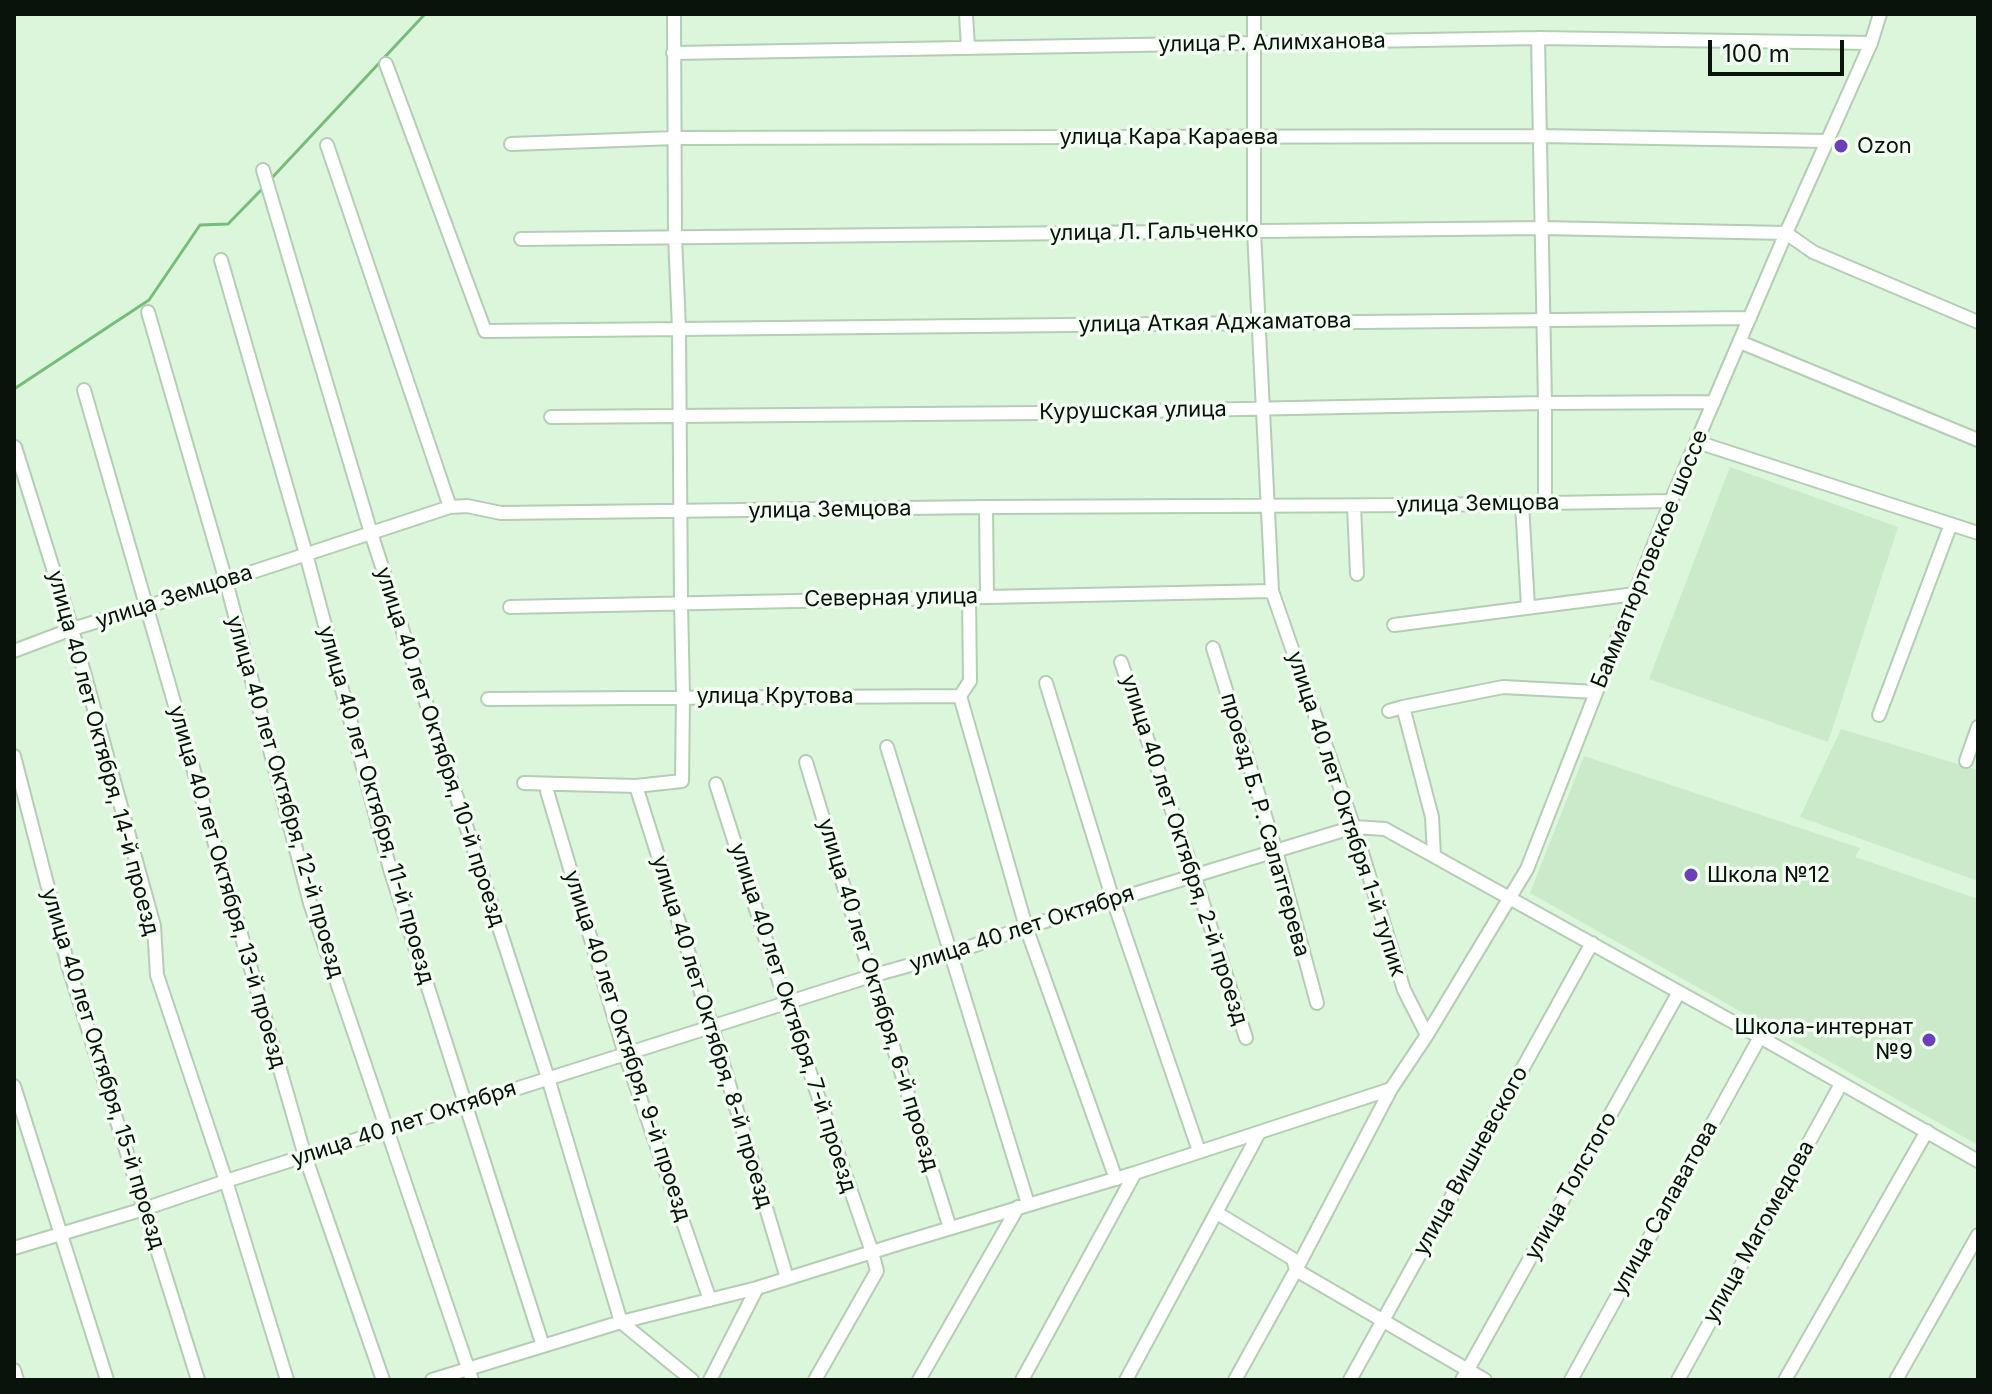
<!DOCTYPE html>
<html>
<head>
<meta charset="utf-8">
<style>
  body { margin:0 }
  #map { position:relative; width:1992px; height:1394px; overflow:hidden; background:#dbf6db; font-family:Inter,sans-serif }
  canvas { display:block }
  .frame { position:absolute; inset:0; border:16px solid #0a130b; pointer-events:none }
  .scale { position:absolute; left:1708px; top:40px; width:136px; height:36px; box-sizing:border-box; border:4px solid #0a130b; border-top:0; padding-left:10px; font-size:24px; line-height:28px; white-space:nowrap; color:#0a130b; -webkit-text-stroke:6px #f3fef3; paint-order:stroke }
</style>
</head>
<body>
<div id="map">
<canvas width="1992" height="1394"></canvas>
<div class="frame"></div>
<div class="scale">100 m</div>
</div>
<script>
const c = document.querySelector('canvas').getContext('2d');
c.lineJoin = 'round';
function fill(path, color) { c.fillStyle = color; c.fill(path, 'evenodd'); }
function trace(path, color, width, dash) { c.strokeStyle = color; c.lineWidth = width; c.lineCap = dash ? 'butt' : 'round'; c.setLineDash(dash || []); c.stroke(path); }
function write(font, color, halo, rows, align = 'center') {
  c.font = font + ' Inter,sans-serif'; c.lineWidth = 7; c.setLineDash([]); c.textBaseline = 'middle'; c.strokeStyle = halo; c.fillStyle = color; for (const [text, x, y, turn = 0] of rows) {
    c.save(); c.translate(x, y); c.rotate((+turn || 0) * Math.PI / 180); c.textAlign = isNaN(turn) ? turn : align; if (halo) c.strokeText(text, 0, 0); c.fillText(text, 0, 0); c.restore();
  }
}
fill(new Path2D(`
  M1730 467 1898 527 1828 742 1649 679Z
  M1841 729 1978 770V881L1800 817Z
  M1584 756 1860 848 1855 857 1978 899V1145L1530 893Z`), '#caeaca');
trace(new Path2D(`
  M269 181 425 14
  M14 389 149 300 200 225 228 224 264 187`), '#78bc7b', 3);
const minor = new Path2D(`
  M966 14 968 48
  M1254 14V231L1272 591 1357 836 1404 990 1427 1035
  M1538 38 1545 403V503
  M673 53 1538 38 1871 43
  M386 64 485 331 1750 318
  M511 144 675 138 1540 136 1827 141
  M327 145 450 507
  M263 170 371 533 548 1078 621 1322 692 1380
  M521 239 1542 228 1786 233 1813 252 1978 322
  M221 260 306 554 390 869 543 1346
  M148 312 226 581 310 903 472 1380
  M1740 342 1978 440
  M84 390 305 1156 383 1380
  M551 417 1041 413 1545 403 1714 402
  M1697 442 1978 533
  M15 447 72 629 154 926 157 975 226 1181 287 1380
  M1522 504 1528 607
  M1354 506 1357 574
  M986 507 987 596
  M510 607 1272 591
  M1394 625 1635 594
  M1213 648 1276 851 1317 1003
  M14 651 72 629 146 607 450 507 467 506 501 513 986 507 1426 505 1671 501
  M1121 662 1194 875 1246 1038
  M1046 683 1113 900 1199 1151
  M960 696 1026 927 1116 1179
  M488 699 960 696 970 681 969 597
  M1403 707 1503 687 1596 692
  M1389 711 1403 707 1432 817 1434 856
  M1879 715 1951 524
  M887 747 1028 1204
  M14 756 68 965 198 1380
  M1966 761 1978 727
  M806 762 871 976 950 1228
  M524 783 636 786 682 781 683 696 681 603 679 328 675 237 674 14
  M716 784 786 1003 872 1252 877 1271 815 1380
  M636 786 712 1027 787 1278
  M547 791 625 1054 710 1300
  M14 1086 107 1380
  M1217 1213 1293 1259 1296 1270 1485 1380
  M14 1248 144 1209 226 1181 871 976 950 954 1026 927 1354 827 1385 829 1760 1037 1978 1161
  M14 1370 17 1380
  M432 1380 621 1322 757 1288 901 1243 1135 1173 1391 1089
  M710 1380 757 1288
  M919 1380 1018 1207
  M1022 1380 1135 1173
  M1126 1380 1259 1133
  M1235 1380 1296 1270 1391 1089 1427 1035 1527 869 1671 501 1786 233 1871 43 1880 14
  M1350 1380 1592 943
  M1462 1380 1679 992
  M1571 1380 1760 1037
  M1678 1380 1841 1084
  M1785 1380 1927 1131
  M1896 1380 1978 1235`);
trace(minor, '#b4cdb4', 16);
trace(minor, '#fff', 12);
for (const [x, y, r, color] of [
  [1841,146,8,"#6b40b8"],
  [1691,875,8,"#6b40b8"],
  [1929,1040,8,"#6b40b8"]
]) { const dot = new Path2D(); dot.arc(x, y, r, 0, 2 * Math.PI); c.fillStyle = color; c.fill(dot); trace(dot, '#f3fef3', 3); }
write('22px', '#0a130b', '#f3fef3', [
  ["улица Р. Алимханова",1272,43,-1],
  ["улица Кара Караева",1169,137],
  ["улица Л. Гальченко",1154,232,-1],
  ["улица Аткая Аджаматова",1215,323,-1],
  ["Курушская улица",1133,411,-1],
  ["улица Земцова",1478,504,-1],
  ["улица Земцова",830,510,-1],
  ["Бамматюртовское шоссе",1650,559,-68],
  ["улица Земцова",174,597,-18],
  ["Северная улица",891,598,-1],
  ["улица Крутова",775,696],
  ["улица 40 лет Октября, 10-й проезд",440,747,72],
  ["улица 40 лет Октября, 14-й проезд",103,753,75],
  ["улица 40 лет Октября, 12-й проезд",285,797,74],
  ["улица 40 лет Октября, 11-й проезд",376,805,74],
  ["улица 40 лет Октября 1-й тупик",1346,814,72],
  ["проезд Б. Р. Салатгерева",1265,825,74],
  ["улица 40 лет Октября, 2-й проезд",1184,850,72],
  ["улица 40 лет Октября, 13-й проезд",227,887,74],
  ["улица 40 лет Октября",1022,929,-18],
  ["улица 40 лет Октября, 6-й проезд",878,995,73],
  ["улица 40 лет Октября, 7-й проезд",793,1018,72],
  ["улица 40 лет Октября, 8-й проезд",712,1032,73],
  ["улица 40 лет Октября, 9-й проезд",627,1046,72],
  ["улица 40 лет Октября, 15-й проезд",103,1069,73],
  ["улица 40 лет Октября",404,1124,-18],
  ["улица Вишневского",1471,1161,-61],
  ["улица Толстого",1571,1186,-61],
  ["улица Салаватова",1665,1208,-61],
  ["улица Магомедова",1759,1232,-61]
]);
write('22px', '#0a130b', '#f3fef3', [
  ["Ozon",1857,146],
  ["Школа №12",1707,875],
  ["Школа-интернат",1913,1027,"right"],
  ["№9",1913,1052,"right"]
], 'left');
</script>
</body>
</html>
